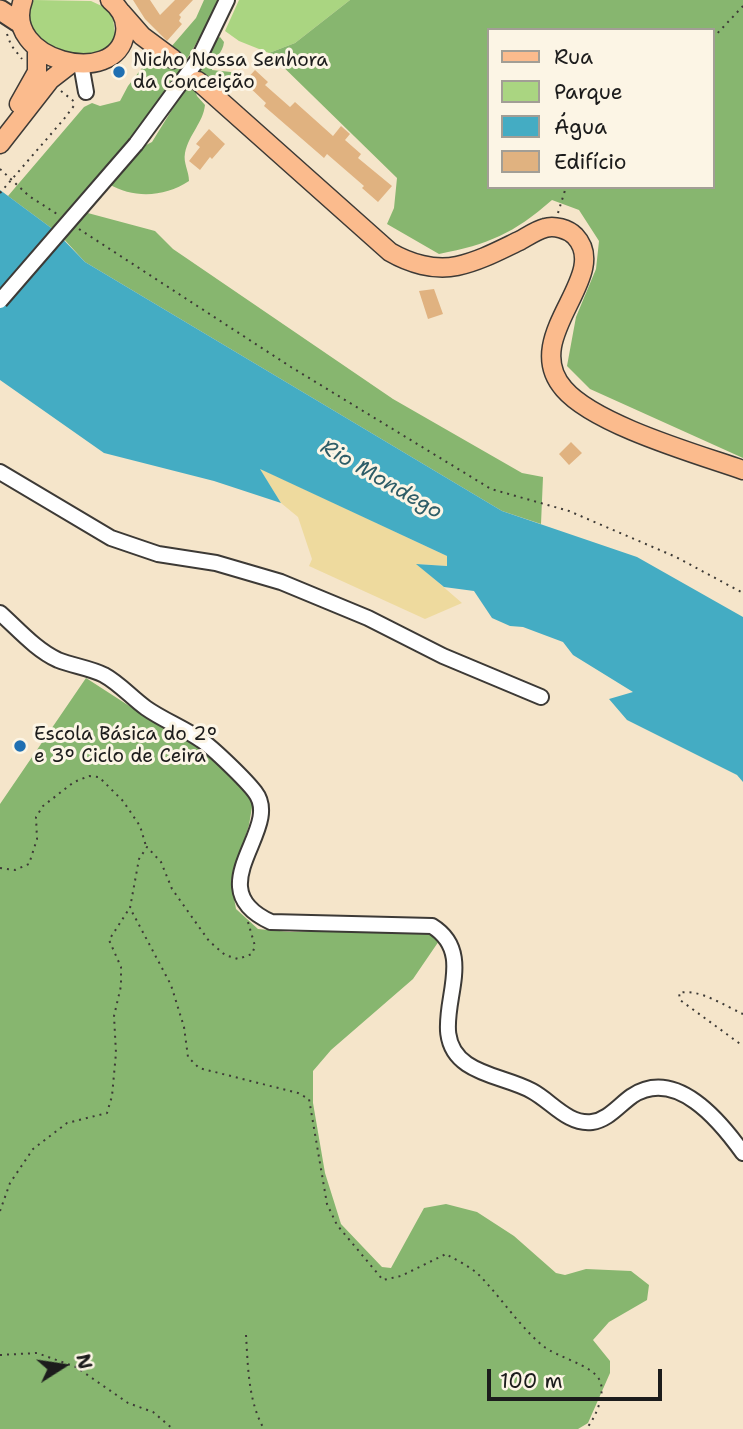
<!DOCTYPE html>
<html>
<head>
<meta charset="utf-8">
<style>
  body { margin:0 }
  #map { position:relative; width:743px; height:1429px; overflow:hidden; background:#f5e5ca; font-family:"Shantell Sans",sans-serif }
  canvas { display:block }
  .legend { position:absolute; left:487px; top:28px; width:228px; height:161px; box-sizing:border-box; background:#fcf5e5; border:2px solid #a29e95; margin:0; padding:9px 12px; list-style:none; font-size:21px; color:#1c1c1c }
  .legend li { display:flex; align-items:center; gap:14px; height:35px }
  .legend b { width:35px; border:2px solid #a29e95 }
  .north { position:absolute; left:28px; top:1331px; width:70px; height:70px; -webkit-text-stroke:5px #fcf5e5; paint-order:stroke; rotate:78deg; font-size:19px; font-weight:700; line-height:28px; text-align:center; color:#1c1c1c }
  .north::after { content:''; display:block; margin:auto; width:24px; height:32px; background:#1c1c1c; clip-path:polygon(50% 0,100% 100%,50% 72%,0 100%) }
  .scale { position:absolute; left:487px; top:1369px; width:175px; height:32px; box-sizing:border-box; border:4px solid #1c1c1c; border-top:0; padding-left:9px; font-size:21px; line-height:24px; white-space:nowrap; color:#1c1c1c; -webkit-text-stroke:5px #fcf5e5; paint-order:stroke }
</style>
</head>
<body>
<div id="map">
<canvas width="743" height="1429"></canvas>
<ul class="legend">
<li><b style="height:9px;background:#fbbb8d"></b>Rua</li>
<li><b style="height:19px;background:#aad581"></b>Parque</li>
<li><b style="height:19px;background:#44acc3"></b>Água</li>
<li><b style="height:19px;background:#e0b280"></b>Edifício</li>
</ul>
<div class="north">N</div>
<div class="scale">100 m</div>
</div>
<script>
const c = document.querySelector('canvas').getContext('2d');
c.lineJoin = 'round';
function fill(path, color) { c.fillStyle = color; c.fill(path, 'evenodd'); }
function trace(path, color, width, dash) { c.strokeStyle = color; c.lineWidth = width; c.lineCap = dash ? 'butt' : 'round'; c.setLineDash(dash || []); c.stroke(path); }
function write(font, color, halo, rows, align = 'center') {
  c.font = font + ' "Shantell Sans",sans-serif'; c.lineWidth = 6; c.setLineDash([]); c.textBaseline = 'middle'; c.strokeStyle = halo; c.fillStyle = color; for (const [text, x, y, turn = 0] of rows) {
    c.save(); c.translate(x, y); c.rotate((+turn || 0) * Math.PI / 180); c.textAlign = isNaN(turn) ? turn : align; if (halo) c.strokeText(text, 0, 0); c.fillText(text, 0, 0); c.restore();
  }
}
fill(new Path2D(`
  M34 0 91 1 106 8 113 17 115 36 111 44 100 53 77 56 55 51 27 30 28 6Z
  M239 0H350L295 43 269 53 239 41 225 31Z`), '#aad581');
fill(new Path2D(`
  M204 0H218C179 88 116 158 54 230L8 196 84 107 92 103 100 106 120 101 128 86 149 59 171 62V47L196 18Z
  M350 0H743V458L590 389 567 366 576 317 596 269 599 241 579 210 552 200C513 234 489 244 439 254L387 224 394 208 397 178 269 53 295 43ZM489 30H713V187H489Z
  M220 37 224 42C223 53 213 59 212 70L231 72 236 78V84L224 97 194 87 197 96 205 105C203 123 189 134 185 153 183 163 189 171 189 181 165 197 134 199 109 184L140 148 152 142 215 40Z
  M84 212 155 231 173 249 393 399 522 473 543 477 541 524 502 511 85 262 62 237Z
  M86 678 151 720 198 745 244 786 253 801 249 825 231 881 236 909 258 929 290 932 417 929 441 938 413 979 331 1050 313 1071V1103L325 1173 341 1224 382 1267 391 1268 424 1208 446 1204 477 1212 514 1236 556 1273 565 1275 586 1269 631 1271 649 1285 647 1300 609 1322 593 1340 610 1361V1373L588 1423 578 1429H0V804Z`), '#87b66f');
fill(new Path2D(`
  M259 468 447 556 448 566 417 564 462 603 425 619 309 566 312 559 298 517 281 503Z`), '#eeda9e');
fill(new Path2D(`
  M0 190 54 230 85 262 502 511 637 557 743 617V782L737 775 627 720 609 699 633 692 573 655 563 642 523 627 510 626 492 618 474 591 444 587 416 564 447 566V556L260 469 281 503 214 481 104 453 0 380Z`), '#44acc3');
fill(new Path2D(`
  M133 0H150L160 15 175 0H193L179 15 181 17 179 21 182 24 167 41 145 19Z
  M255 70 268 82 265 85 290 107 295 102 333 136 341 126 350 134 345 140 361 154 358 158 392 186 378 202 362 188 364 186 327 154 324 158 264 106 266 103 244 82Z
  M209 129 225 144 212 159 210 157 200 170 189 161 200 147 196 144Z
  M434 289 443 314 428 319 419 291Z
  M571 442 582 453 569 465 559 454Z`), '#e0b280');
const minor = new Path2D(`
  M81 64 86 92
  M136 144 199 58 227 0
  M0 472 111 538 158 554 216 563 281 582 368 618 443 656 541 697
  M0 613C18 629 36 650 58 660 73 666 90 668 104 675 119 683 132 698 146 708 163 720 184 728 201 740 213 748 246 780 255 792 284 829 196 888 271 922L432 926C487 960 417 1030 467 1064 486 1077 512 1080 532 1091 551 1101 568 1125 592 1122 608 1120 619 1105 632 1096 676 1067 720 1121 743 1153`);
const major = new Path2D(`
  M23 0C0 60 117 90 125 33 127 20 120 8 110 0
  M121 12 142 36 173 59
  M198 81 390 252C409 263 434 271 457 266 480 261 500 250 521 240 528 236 537 230 545 228 554 225 568 229 575 236 613 276 518 337 564 389 595 425 697 454 743 470
  M19 104 37 72V53
  M0 144 50 80 72 63`);
const highway = new Path2D(`
  M0 10 17 21`);
trace(minor, '#3d3a36', 18);
trace(major, '#3d3a36', 21);
trace(highway, '#3d3a36', 23);
trace(new Path2D(`
  M7 34 11 45 22 59
  M713 38 743 6
  M61 91 76 103
  M64 119 76 103
  M0 169 29 196 57 214
  M558 213 566 187
  M79 229 291 367 491 489 569 511 676 557 743 593
  M0 868 15 870 29 864 37 839 36 817 43 806 74 782 89 776 99 777 123 801 140 826 146 846
  M248 922 255 946 252 954 238 959 225 955 209 941 172 889 161 862 147 847 139 859 130 908 171 985 184 1027 188 1057 199 1068 298 1093 309 1099 327 1204 337 1225 383 1280 401 1276 446 1254C456 1260 469 1266 478 1274 501 1297 518 1325 543 1346 557 1357 591 1365 599 1379 607 1392 595 1419 586 1429
  M743 1014C725 1006 699 988 679 993L680 1000 743 1046
  M0 1211 10 1183 33 1149 67 1123 107 1113 112 1096 116 1053 114 1016 121 986V967L109 940 129 909
  M246 1335C248 1366 248 1401 264 1429
  M0 1355 37 1353 76 1367 128 1403 153 1412 173 1429`), '#3d3a36', 2, [2, 5]);
trace(minor, '#fff', 14);
trace(major, '#fbbb8d', 18);
trace(highway, '#fbbb8d', 19);
const minorBridge = new Path2D(`
  M0 301 136 144`);
trace(minorBridge, '#3d3a36', 18, []);
trace(new Path2D(`
  M0 193 64 119`), '#3d3a36', 2, [2, 5]);
trace(minorBridge, '#fff', 14);
for (const [x, y, r, color] of [
  [119,72,7,"#1f6fb2"],
  [20,746,7,"#1f6fb2"]
]) { const dot = new Path2D(); dot.arc(x, y, r, 0, 2 * Math.PI); c.fillStyle = color; c.fill(dot); trace(dot, '#fcf5e5', 2.5); }
write('19px', '#1c1c1c', '#fcf5e5', [
  ["Nicho Nossa Senhora",133,61],
  ["da Conceição",133,83],
  ["Escola Básica do 2º",34,735],
  ["e 3º Ciclo de Ceira",34,757]
], 'left');
write('italic 21px', '#2e5d67', '#fcf5e5', [
  ["Rio Mondego",381,480,30]
]);
</script>
</body>
</html>
